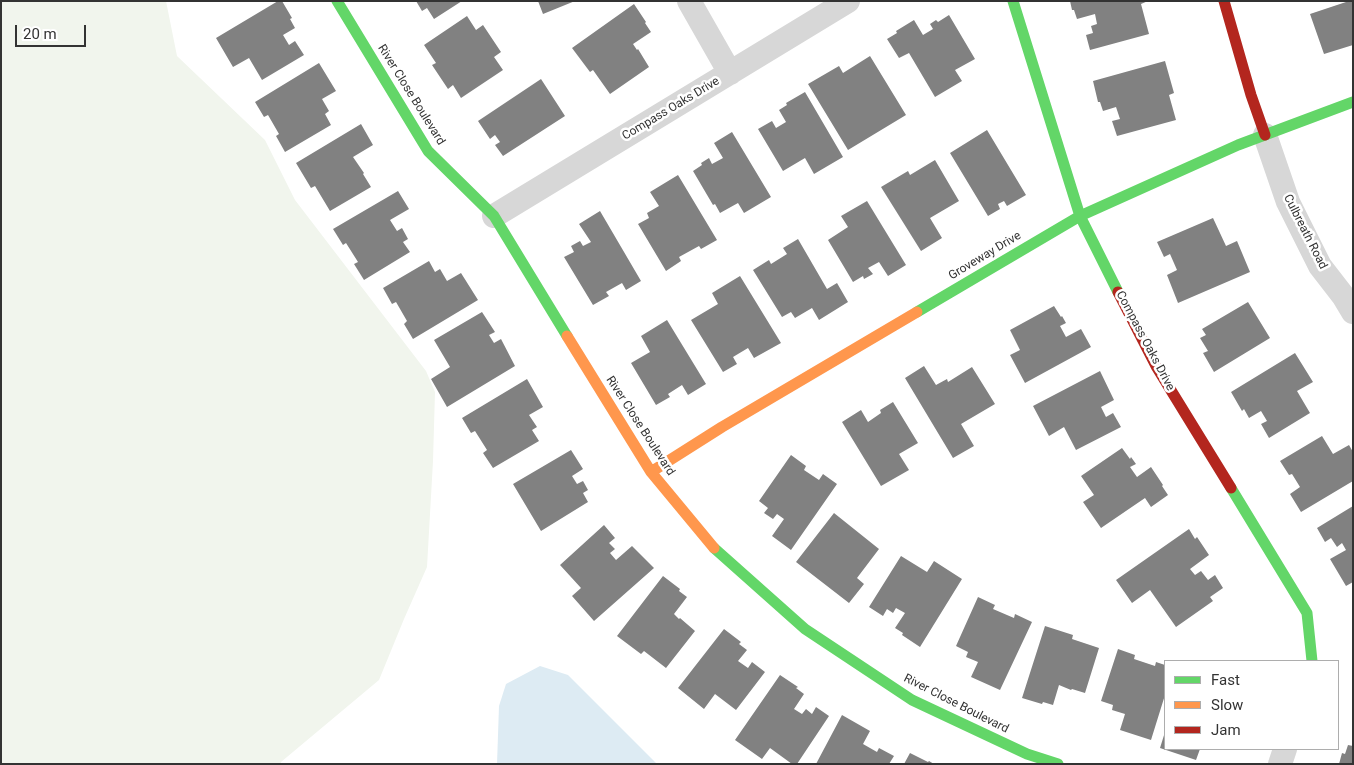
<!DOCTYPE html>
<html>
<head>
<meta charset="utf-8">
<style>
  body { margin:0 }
  #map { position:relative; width:1354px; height:765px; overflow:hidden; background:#fff; font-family:Roboto,sans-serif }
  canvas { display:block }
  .frame { position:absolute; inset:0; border:2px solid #333; pointer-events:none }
  .legend { position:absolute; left:1164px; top:660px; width:175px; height:90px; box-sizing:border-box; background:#fff; border:1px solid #adadad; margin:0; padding:6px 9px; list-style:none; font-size:15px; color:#333 }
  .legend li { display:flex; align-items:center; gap:10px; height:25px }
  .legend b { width:25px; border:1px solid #adadad }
  .scale { position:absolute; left:15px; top:25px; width:71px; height:22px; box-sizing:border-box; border:2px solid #333; border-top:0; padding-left:6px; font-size:15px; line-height:18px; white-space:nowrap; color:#333; -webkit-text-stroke:4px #fff; paint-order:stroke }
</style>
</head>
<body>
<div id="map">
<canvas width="1354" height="765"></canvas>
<div class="frame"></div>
<ul class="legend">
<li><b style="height:6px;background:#63d668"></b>Fast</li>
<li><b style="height:6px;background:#ff974d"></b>Slow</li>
<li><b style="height:6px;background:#b3261e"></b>Jam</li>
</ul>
<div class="scale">20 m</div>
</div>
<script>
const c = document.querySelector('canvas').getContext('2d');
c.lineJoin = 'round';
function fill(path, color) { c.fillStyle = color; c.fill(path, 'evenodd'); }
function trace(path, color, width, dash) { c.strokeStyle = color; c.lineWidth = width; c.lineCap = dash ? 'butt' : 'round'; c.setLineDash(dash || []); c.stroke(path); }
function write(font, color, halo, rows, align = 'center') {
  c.font = font + ' Roboto,sans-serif'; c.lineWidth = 5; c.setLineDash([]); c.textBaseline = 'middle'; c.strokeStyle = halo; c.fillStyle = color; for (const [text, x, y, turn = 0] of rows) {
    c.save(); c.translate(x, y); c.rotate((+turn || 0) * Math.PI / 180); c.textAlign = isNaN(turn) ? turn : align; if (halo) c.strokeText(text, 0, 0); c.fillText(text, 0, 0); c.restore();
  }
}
fill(new Path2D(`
  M1 1H166L177 56 265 140 295 200 426 371 435 392 433 461 427 567 404 619 379 680 281 762V764H1Z`), '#f1f5ed');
fill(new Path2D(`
  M540 666 568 675 657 764H497L499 706 506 684Z`), '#ddebf3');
fill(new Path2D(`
  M278 1H282L292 18 290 19 295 28 283 35 289 45 295 41 304 55 262 80 249 58 233 67 216 38Z
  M416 1H462L434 19 427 8 422 11Z
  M538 1H575L543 14Z
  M1070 1H1148L1141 4 1149 34 1090 50 1086 35 1093 33 1091 26 1097 24 1095 14 1077 19 1074 10H1072Z
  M1349 1H1353V45L1324 54 1310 14Z
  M634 4 646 22 645 23 651 32 633 44 637 50 638 49 649 67 610 94 593 70 590 72 572 48Z
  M949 15 975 59 955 70 962 81 935 97 909 53 899 58 887 39 897 33 896 31 914 20 923 35 933 29 930 24 936 20 938 22Z
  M467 16 476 30 483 25 501 52 494 57 503 70 461 98 453 85 448 89 432 65 436 63 424 45Z
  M870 56 906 115 848 150 808 84 839 66 843 73Z
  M1165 61 1174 93 1169 95 1176 120 1117 136 1112 121 1120 119 1116 107 1103 111 1100 102H1098L1093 81Z
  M319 63 336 91 322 99 329 111 325 114 331 125 285 152 276 136 279 134 268 115 264 117 255 102Z
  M541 79 565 116 503 156 495 145 500 142 495 135 490 139 478 121Z
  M805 92 843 157 814 174 805 158 783 171 758 129 772 121 776 128 786 122 779 110 787 105 786 103Z
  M361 124 373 145 353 157 364 173 363 174 371 187 330 211 315 186 311 188 296 163Z
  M987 130 1026 195 1007 206 1004 201 998 204 1000 209 988 216 950 153Z
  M732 132 771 197 744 213 738 203 720 213 715 204 713 205 693 171 702 165 701 163 709 158 712 164 723 158 714 143Z
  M935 160 959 201 930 218 942 238 921 251 881 187 908 171 910 175Z
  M678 175 717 240 701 249 699 246 679 257 681 261 666 271 638 224 649 218 647 213 659 206 650 192Z
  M398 191 409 209 390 220 397 231 402 228 408 239 403 242 410 252 364 280 354 264 358 262 346 243 343 245 333 229Z
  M867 201 906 265 888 276 879 262 868 268 873 274 864 279 863 276 853 282 828 240 848 227 841 216Z
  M600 211 641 281 626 290 622 283 606 292 609 296 593 305 564 257 574 252 571 246 580 241 583 246 591 242 579 224Z
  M1213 218 1226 246 1237 241 1250 272 1178 303 1167 275 1177 270 1170 254 1164 257 1157 242Z
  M798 239 827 289 837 283 848 302 819 320 812 308 795 318 791 312 782 317 753 270 769 260 771 264 787 254 783 248Z
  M429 261 435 272 440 269 447 281 461 273 478 300 413 339 404 324 407 321 396 302 392 304 383 288Z
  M740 276 781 343 754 358 748 348 733 357 737 364 723 372 691 320 718 304 712 293Z
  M1248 302 1270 338 1214 372 1203 353 1208 351 1200 338 1206 335 1202 329Z
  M1054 306 1061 317 1062 316 1066 323 1060 326 1066 337 1081 329 1091 347 1025 383 1010 355 1020 350 1010 330Z
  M482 312 495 332 489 335 494 343 501 339 515 366 447 407 431 379 450 367 434 340Z
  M667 320 706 384 688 395 682 385 668 394 670 397 656 405 631 363 650 352 641 336Z
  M1295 353 1313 382 1297 391 1310 413 1269 438 1261 424 1267 421 1261 411 1249 418 1244 409 1242 411 1231 392Z
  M924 366 936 385 947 379 948 382 972 367 995 404 961 424 974 446 953 458 905 378Z
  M1100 371 1114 400 1101 407 1106 417 1113 413 1121 427 1076 450 1064 427 1049 436 1033 406Z
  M527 379 543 407 529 415 537 427 532 430 539 441 493 468 483 453 487 450 475 431 471 433 462 418Z
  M893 402 918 443 899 454 909 470 881 486 842 422 861 410 868 422 881 413 880 410Z
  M1322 436 1333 454 1349 445 1353 452V481L1301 512 1290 494 1300 487 1292 474 1289 475 1280 461Z
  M1122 448 1130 459 1131 457 1136 464 1130 467 1137 477 1151 467 1163 485 1162 486 1168 495 1151 507 1145 498 1101 528 1083 502 1094 495 1081 476Z
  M571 450 583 469 572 476 577 484 583 481 588 490 583 493 588 502 541 531 513 484Z
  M791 455 806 466 804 470 819 480 823 474 837 484 791 550 772 536 784 519 777 514 773 519 764 513 768 508 759 501Z
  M1353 506V582L1346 586 1330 559 1346 550 1342 543 1337 547 1331 538 1325 542 1317 528Z
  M834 513 879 549 857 578 864 584 849 603 796 562Z
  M604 525 615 538 609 543 615 549 610 553 616 560 632 546 654 568 594 621 572 596 581 588 560 565Z
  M1189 529 1195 539 1197 537 1209 555 1190 569 1195 575 1201 571 1208 580 1215 575 1223 588 1210 597 1213 601 1176 627 1150 590 1132 603 1116 580Z
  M901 556 927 572 934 561 962 579 920 647 902 635 903 633 895 628 905 613 896 608 893 613 887 609 883 616 869 607Z
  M663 576 680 589 679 591 687 597 674 614 679 619 680 618 695 631 666 668 644 651 641 654 617 636Z
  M978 597 995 605 993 609 1014 618 1015 614 1032 622 1000 690 971 677 978 662 966 657 968 652 956 646Z
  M1045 626 1073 635 1072 639 1099 648 1085 693 1072 689 1071 690 1059 685 1053 705 1043 702 1042 704 1022 698Z
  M724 629 741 642 739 644 747 650 738 661 748 668 752 662 765 672 736 710 715 694 704 709 678 688Z
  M1118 649 1135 655 1134 659 1155 666 1156 662 1165 665V695L1151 740 1120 730 1125 714 1112 710 1113 705 1101 701Z
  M780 675 798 687 796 688 804 694 794 709 802 714 806 709 812 714 816 707 829 716 797 764H792L770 748 762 759 735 740Z
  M842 715 870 731 863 744 877 752 879 748 894 756 889 764H816Z
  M1165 732V749H1200L1196 760 1160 748Z
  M1348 745 1353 746V764H1339L1342 753 1345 754Z
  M910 753 928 762 929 761 934 764H904Z`), '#818181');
trace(new Path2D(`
  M689 1 730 73
  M1265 135 1288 202 1320 266 1344 297 1353 312
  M494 216 848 1
  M1280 764 1285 749`), '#d7d7d7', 24);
trace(new Path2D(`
  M337 1 428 151 494 216 567 336
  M1013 1 1080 216 1118 292
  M917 312 1080 216 1238 145 1353 102
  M1231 488 1307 613 1312 661
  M714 548 805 629 912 700 1027 754 1058 764`), '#63d668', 11);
trace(new Path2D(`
  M567 336 651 472 714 548
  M651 472 722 427 917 312`), '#ff974d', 11);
trace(new Path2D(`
  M1224 1 1251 95 1265 135
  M1118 292 1156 366 1231 488`), '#b3261e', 11);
write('12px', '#333', '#fff', [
  ["River Close Boulevard",411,95,58],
  ["Compass Oaks Drive",671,109,-31],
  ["Culbreath Road",1305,232,63],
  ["Groveway Drive",985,256,-31],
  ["Compass Oaks Drive",1145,341,62],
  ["River Close Boulevard",640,426,57],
  ["River Close Boulevard",956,704,27]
]);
</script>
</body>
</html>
